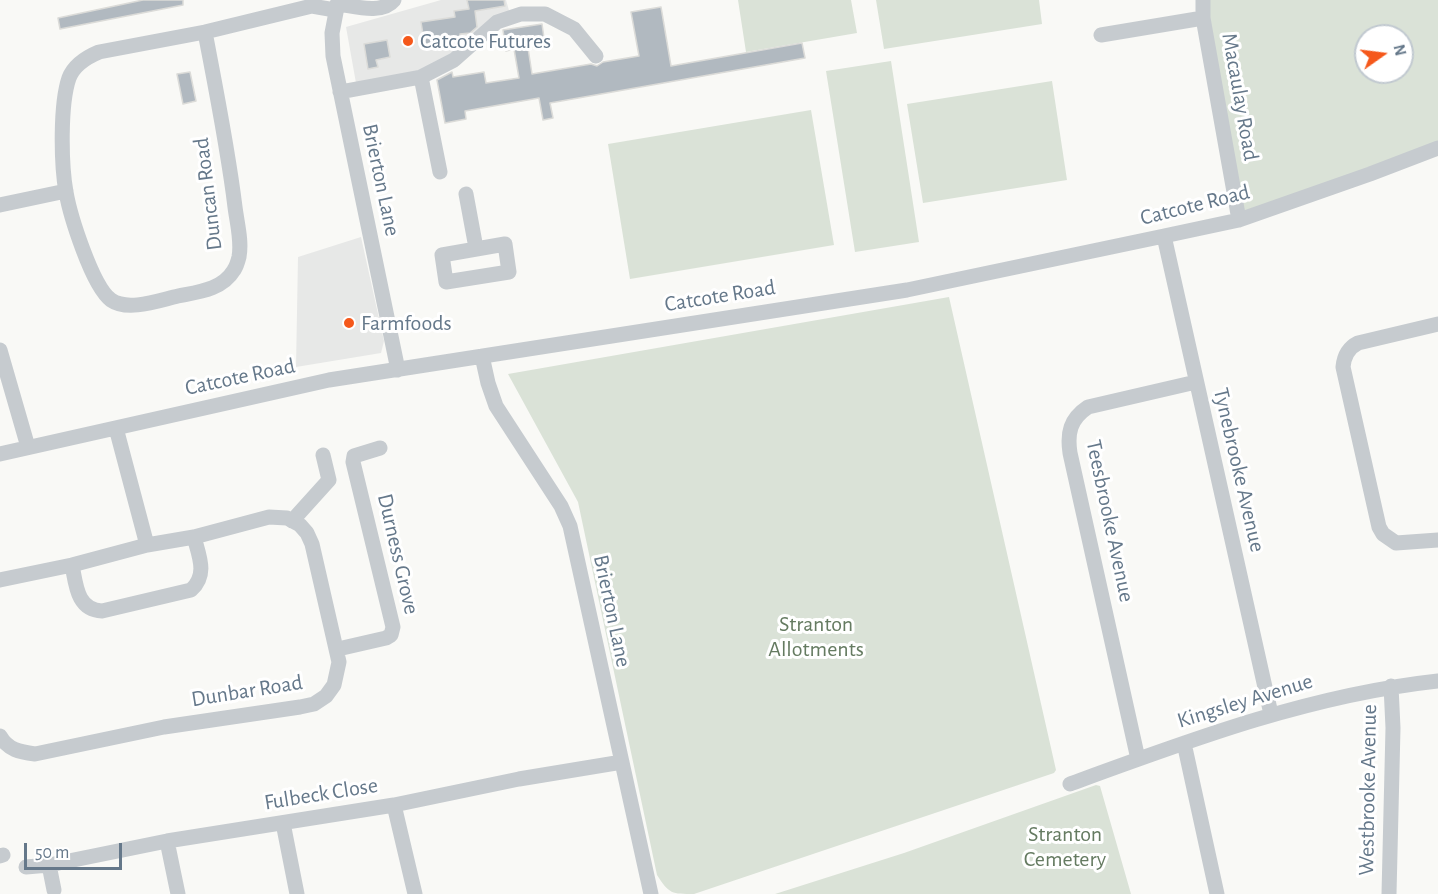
<!DOCTYPE html>
<html>
<head>
<meta charset="utf-8">
<style>
  body { margin:0 }
  #map { position:relative; width:1438px; height:894px; overflow:hidden; background:#f9f9f6; font-family:"Alegreya Sans",sans-serif }
  canvas { display:block }
  .north { position:absolute; left:1354px; top:24px; width:60px; height:60px; box-sizing:border-box; background:#fff; border:2px solid #c1c9d0; border-radius:50%; rotate:76deg; font-size:16px; font-weight:700; line-height:24px; text-align:center; color:#65788a }
  .north::after { content:''; display:block; margin:auto; width:21px; height:27px; background:#f5581b; clip-path:polygon(50% 0,100% 100%,50% 72%,0 100%) }
  .scale { position:absolute; left:24px; top:843px; width:98px; height:27px; box-sizing:border-box; border:3px solid #65788a; border-top:0; padding-left:8px; font-size:18px; line-height:21px; white-space:nowrap; color:#65788a; -webkit-text-stroke:4px #fff; paint-order:stroke }
</style>
</head>
<body>
<div id="map">
<canvas width="1438" height="894"></canvas>
<div class="north">N</div>
<div class="scale">50 m</div>
</div>
<script>
const c = document.querySelector('canvas').getContext('2d');
c.lineJoin = 'round';
function fill(path, color) { c.fillStyle = color; c.fill(path, 'evenodd'); }
function trace(path, color, width, dash) { c.strokeStyle = color; c.lineWidth = width; c.lineCap = dash ? 'butt' : 'round'; c.setLineDash(dash || []); c.stroke(path); }
function write(font, color, halo, rows, align = 'center') {
  c.font = font + ' "Alegreya Sans",sans-serif'; c.lineWidth = 6; c.setLineDash([]); c.textBaseline = 'middle'; c.strokeStyle = halo; c.fillStyle = color; for (const [text, x, y, turn = 0] of rows) {
    c.save(); c.translate(x, y); c.rotate((+turn || 0) * Math.PI / 180); c.textAlign = isNaN(turn) ? turn : align; if (halo) c.strokeText(text, 0, 0); c.fillText(text, 0, 0); c.restore();
  }
}
fill(new Path2D(`
  M441 0H506L510 14 453 54 419 72 356 83 346 27Z
  M361 237 384 341 381 353 296 367 298 257Z`), '#e7e8e7');
fill(new Path2D(`
  M738 0H851L857 33 746 52Z
  M876 0H1039L1042 24 884 49Z
  M1203 0H1438V148L1239 220ZM1366 36H1402V72H1366Z
  M891 61 919 242 855 252 826 71Z
  M1052 81 1067 180 923 203 907 104Z
  M811 110 834 245 630 279 608 144Z
  M949 297 1056 770 1054 773 694 894C672 894 669 894 657 875L578 502 508 374Z
  M1096 785 1100 786 1131 894H775L904 853Z`), '#dae2d7');
const building = new Path2D(`
  M143 0H183V5L60 29 58 18Z
  M467 0H504L505 6 475 11 477 27 470 33 460 34 461 41 425 47 421 22 455 17 454 11 469 9Z
  M661 7 671 66 802 43 805 58 550 103 553 118 543 120 539 98 465 111 466 119 445 123 437 80 452 72 453 77 484 72 486 83 519 78 514 49 506 51 503 30 542 24 545 45 528 48 532 74 591 64 597 66 603 62 639 56 631 12Z
  M387 40 390 57 376 60 378 67 368 69 364 44Z
  M190 72 196 101 183 104 177 74Z`);
fill(building, '#b1b9c0');
trace(building, '#dbdbd8', 1.5);
trace(new Path2D(`
  M1203 0V18L1239 220
  M338 2 332 33 333 56 398 370
  M337 4C354 6 382 15 394 0
  M205 32C216 90 228 149 235 207 237 223 242 241 239 257 238 261 236 267 234 270 222 290 198 292 178 296 160 300 128 312 111 300 92 286 70 215 66 192 61 164 60 104 69 78 74 65 87 57 99 52L205 32 312 6 335 10
  M1101 35 1203 18
  M421 77 454 60 497 22 521 14H545L574 29 596 56
  M340 92 421 77 440 172
  M466 194 476 248
  M0 205 66 191
  M1164 236 1271 714
  M505 244 509 272 446 282 442 255Z
  M1438 324 1358 343C1348 348 1344 356 1343 367L1379 527 1383 534 1396 543 1438 540
  M0 350 28 447
  M482 356 488 383 496 406 561 506 570 526 651 894
  M116 428 147 545
  M0 454 329 380 907 290 1164 236 1239 220 1370 174 1438 148
  M292 521 329 480 323 455
  M72 565C76 585 77 610 102 611L191 590C208 575 199 556 194 537
  M0 580 72 565 147 545 194 537 269 517 287 518 300 525 307 533 312 544 339 662 334 685 326 696 314 704 300 707 164 727 35 754C20 752 8 750 0 736
  M338 649 386 638 391 635 393 627 353 462 354 456 380 448
  M1184 743 1217 894
  M1138 759 1070 453C1067 433 1070 419 1088 407L1196 382
  M1070 784C1190 740 1310 695 1438 681
  M394 805 415 894
  M283 823 297 894
  M167 841 178 894
  M0 856 3 855
  M49 865 54 890
  M26 867 49 865 167 841 394 805 519 779 622 762
  M1389 894 1393 728 1391 686`), '#c6cbcf', 15);
for (const [x, y, r, color] of [
  [408,41,6,"#f5581b"],
  [349,323,6,"#f5581b"]
]) { const dot = new Path2D(); dot.arc(x, y, r, 0, 2 * Math.PI); c.fillStyle = color; c.fill(dot); trace(dot, '#fff', 2); }
write('22px', '#65788a', '#fff', [
  ["Catcote Futures",420,41],
  ["Farmfoods",361,323]
], 'left');
write('22px', '#65788a', '#fff', [
  ["Macaulay Road",1240,97,80],
  ["Brierton Lane",381,180,78],
  ["Duncan Road",208,194,-97],
  ["Catcote Road",1195,205,-14],
  ["Catcote Road",720,296,-9],
  ["Catcote Road",240,377,-12],
  ["Tynebrooke Avenue",1239,470,77],
  ["Teesbrooke Avenue",1110,521,78],
  ["Durness Grove",398,554,77],
  ["Brierton Lane",612,611,78],
  ["Dunbar Road",247,691,-9],
  ["Kingsley Avenue",1245,701,-17],
  ["Westbrooke Avenue",1368,790,-89],
  ["Fulbeck Close",321,794,-9]
]);
write('22px', '#657b61', '#fff', [
  ["Stranton",816,624],
  ["Allotments",816,649],
  ["Stranton",1065,834],
  ["Cemetery",1065,859]
]);
</script>
</body>
</html>
